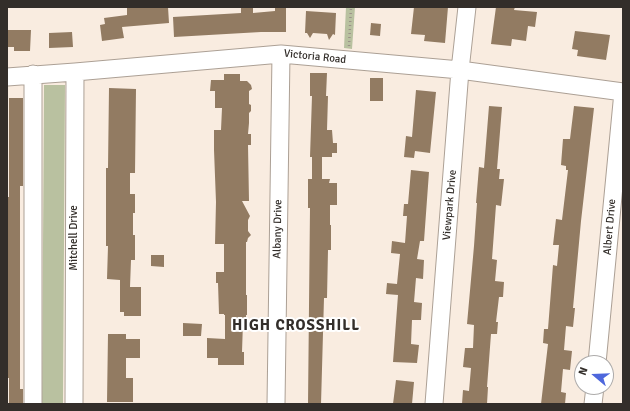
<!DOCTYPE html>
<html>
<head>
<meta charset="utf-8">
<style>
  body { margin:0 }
  #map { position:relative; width:630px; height:411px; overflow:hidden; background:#f9ece0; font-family:Signika,sans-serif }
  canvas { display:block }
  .frame { position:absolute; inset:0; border:8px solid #332e2a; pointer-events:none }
  .north { position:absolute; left:574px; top:355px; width:40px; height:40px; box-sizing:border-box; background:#fff; border:1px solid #adabaa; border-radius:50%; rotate:289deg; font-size:11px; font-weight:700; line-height:16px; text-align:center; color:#332e2a }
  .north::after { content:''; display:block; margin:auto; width:14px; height:18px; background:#4e67dc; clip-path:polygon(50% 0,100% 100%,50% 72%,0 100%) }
</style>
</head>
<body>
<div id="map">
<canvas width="630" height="411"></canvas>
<div class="frame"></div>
<div class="north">N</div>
</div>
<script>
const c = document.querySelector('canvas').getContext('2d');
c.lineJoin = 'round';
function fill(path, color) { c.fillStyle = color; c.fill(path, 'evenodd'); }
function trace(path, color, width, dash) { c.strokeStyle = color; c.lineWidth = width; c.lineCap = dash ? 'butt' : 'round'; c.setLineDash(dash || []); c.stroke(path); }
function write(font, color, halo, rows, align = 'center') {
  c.font = font + ' Signika,sans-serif'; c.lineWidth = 4; c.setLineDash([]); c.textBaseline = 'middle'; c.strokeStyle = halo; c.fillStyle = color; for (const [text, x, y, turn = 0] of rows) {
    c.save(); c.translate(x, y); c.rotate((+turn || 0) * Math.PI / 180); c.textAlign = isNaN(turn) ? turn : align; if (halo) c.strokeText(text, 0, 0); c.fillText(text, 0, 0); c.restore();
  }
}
fill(new Path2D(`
  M346 7H355L352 49 344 48Z
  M44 85H65L63 404H42Z`), '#b9c1a0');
fill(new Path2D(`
  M127 7H168L169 23 122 27 124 38 102 41 100 25 105 24 104 18 127 15Z
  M241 7H253V13L275 11V7H286V32H261L174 37 173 17 241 13Z
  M414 7H448L445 43 424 41 425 35 411 34Z
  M496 7H515L514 10 537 12 535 27 528 26 526 41 512 39 511 46 491 44Z
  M306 11 336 13 335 35 333 34 329 40 327 34 313 33 310 38 307 33H305Z
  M371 23 381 24 380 36 370 35Z
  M7 30H31L30 51H14V47H7Z
  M575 31 610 35 606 60 577 56 578 50 572 49Z
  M72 32 73 47 49 48V33Z
  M310 73H327L326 96H328L327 130H332L333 143H337V153H332V157H322V179H330L329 183H337V205H330V225H331V250H328L327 298H324L321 404H308L310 208H308V179H312V157H310L312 96H310Z
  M224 74H240V81H247L251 85 252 89 249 91V104L251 105V111L249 113V123L248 134H251V145H248L249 201H242L250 216 248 220V231L251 235 248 238 247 242H246V295H247V315H246V322H243L242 352H244V365H218V358H207V338L225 339V315H224V314H219L218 283H216V272H224V244H215L216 202 214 150V130H221L222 108H215V91H210L211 80H224Z
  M370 78H383V101H370Z
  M109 88 136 89 135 173H130V194H135V213H133V235H135V260H131L130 287H141V316H124V312H120V280L107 279 108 246H106V168H108Z
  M416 90 436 92 430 153 415 151 414 158 404 157 406 136 412 137Z
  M9 98H23V186H20V389H23V404H9V378H7V197H9Z
  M489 106 502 107 497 169H500L499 179H504L501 206 496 205 492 259 497 260 495 281 504 282 503 297H499L496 322H498L497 334H491L487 387H488L487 404H462L463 390 469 391 471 368 463 367 465 348H473L474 325 467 324 474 246 477 203H476L479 167 484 168Z
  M574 106 594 108 581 221 573 308H575L573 327 566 326 564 350 572 351 570 370 563 369 561 392 566 393 565 404H541L548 344 543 343 544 329H548L553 265 557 266 559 245H553L556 219 562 220 568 170H566V166L561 165 563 139H570Z
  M411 170 429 172 424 241H420L417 259 424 260 423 279 416 278 414 302 422 303 421 320H412L411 344 419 345 417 363 393 362 398 295 386 294 387 283 397 284 400 254 391 253 392 241 405 243 407 216H403L404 204H408Z
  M151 255H164V267L151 266Z
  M183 323 202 324 201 336H183Z
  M108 334H126V339H140V358H126V378H133V402H107Z
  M396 380 414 382 412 404H393Z`), '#927b62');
const minor = new Path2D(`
  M7 77 75 72 281 54 460 70 623 92
  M597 363 623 92
  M33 404V74
  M74 404 75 72
  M276 404 281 54
  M434 404 460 70 467 7
  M593 404 595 387`);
trace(minor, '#aca095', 19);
trace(new Path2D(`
  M349 46 351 7`), '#9b9289', 2.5, [1, 3]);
trace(minor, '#fff', 17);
write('11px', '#332e2a', '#fff', [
  ["Victoria Road",315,57,6],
  ["Viewpark Drive",450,205,-85],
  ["Albert Drive",610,227,-85],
  ["Albany Drive",278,229,-89],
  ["Mitchell Drive",74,238,-90]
]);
c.letterSpacing = '1px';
write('bold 15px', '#332e2a', '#fff', [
  ["HIGH CROSSHILL",296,326]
]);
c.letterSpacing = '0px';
</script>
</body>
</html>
